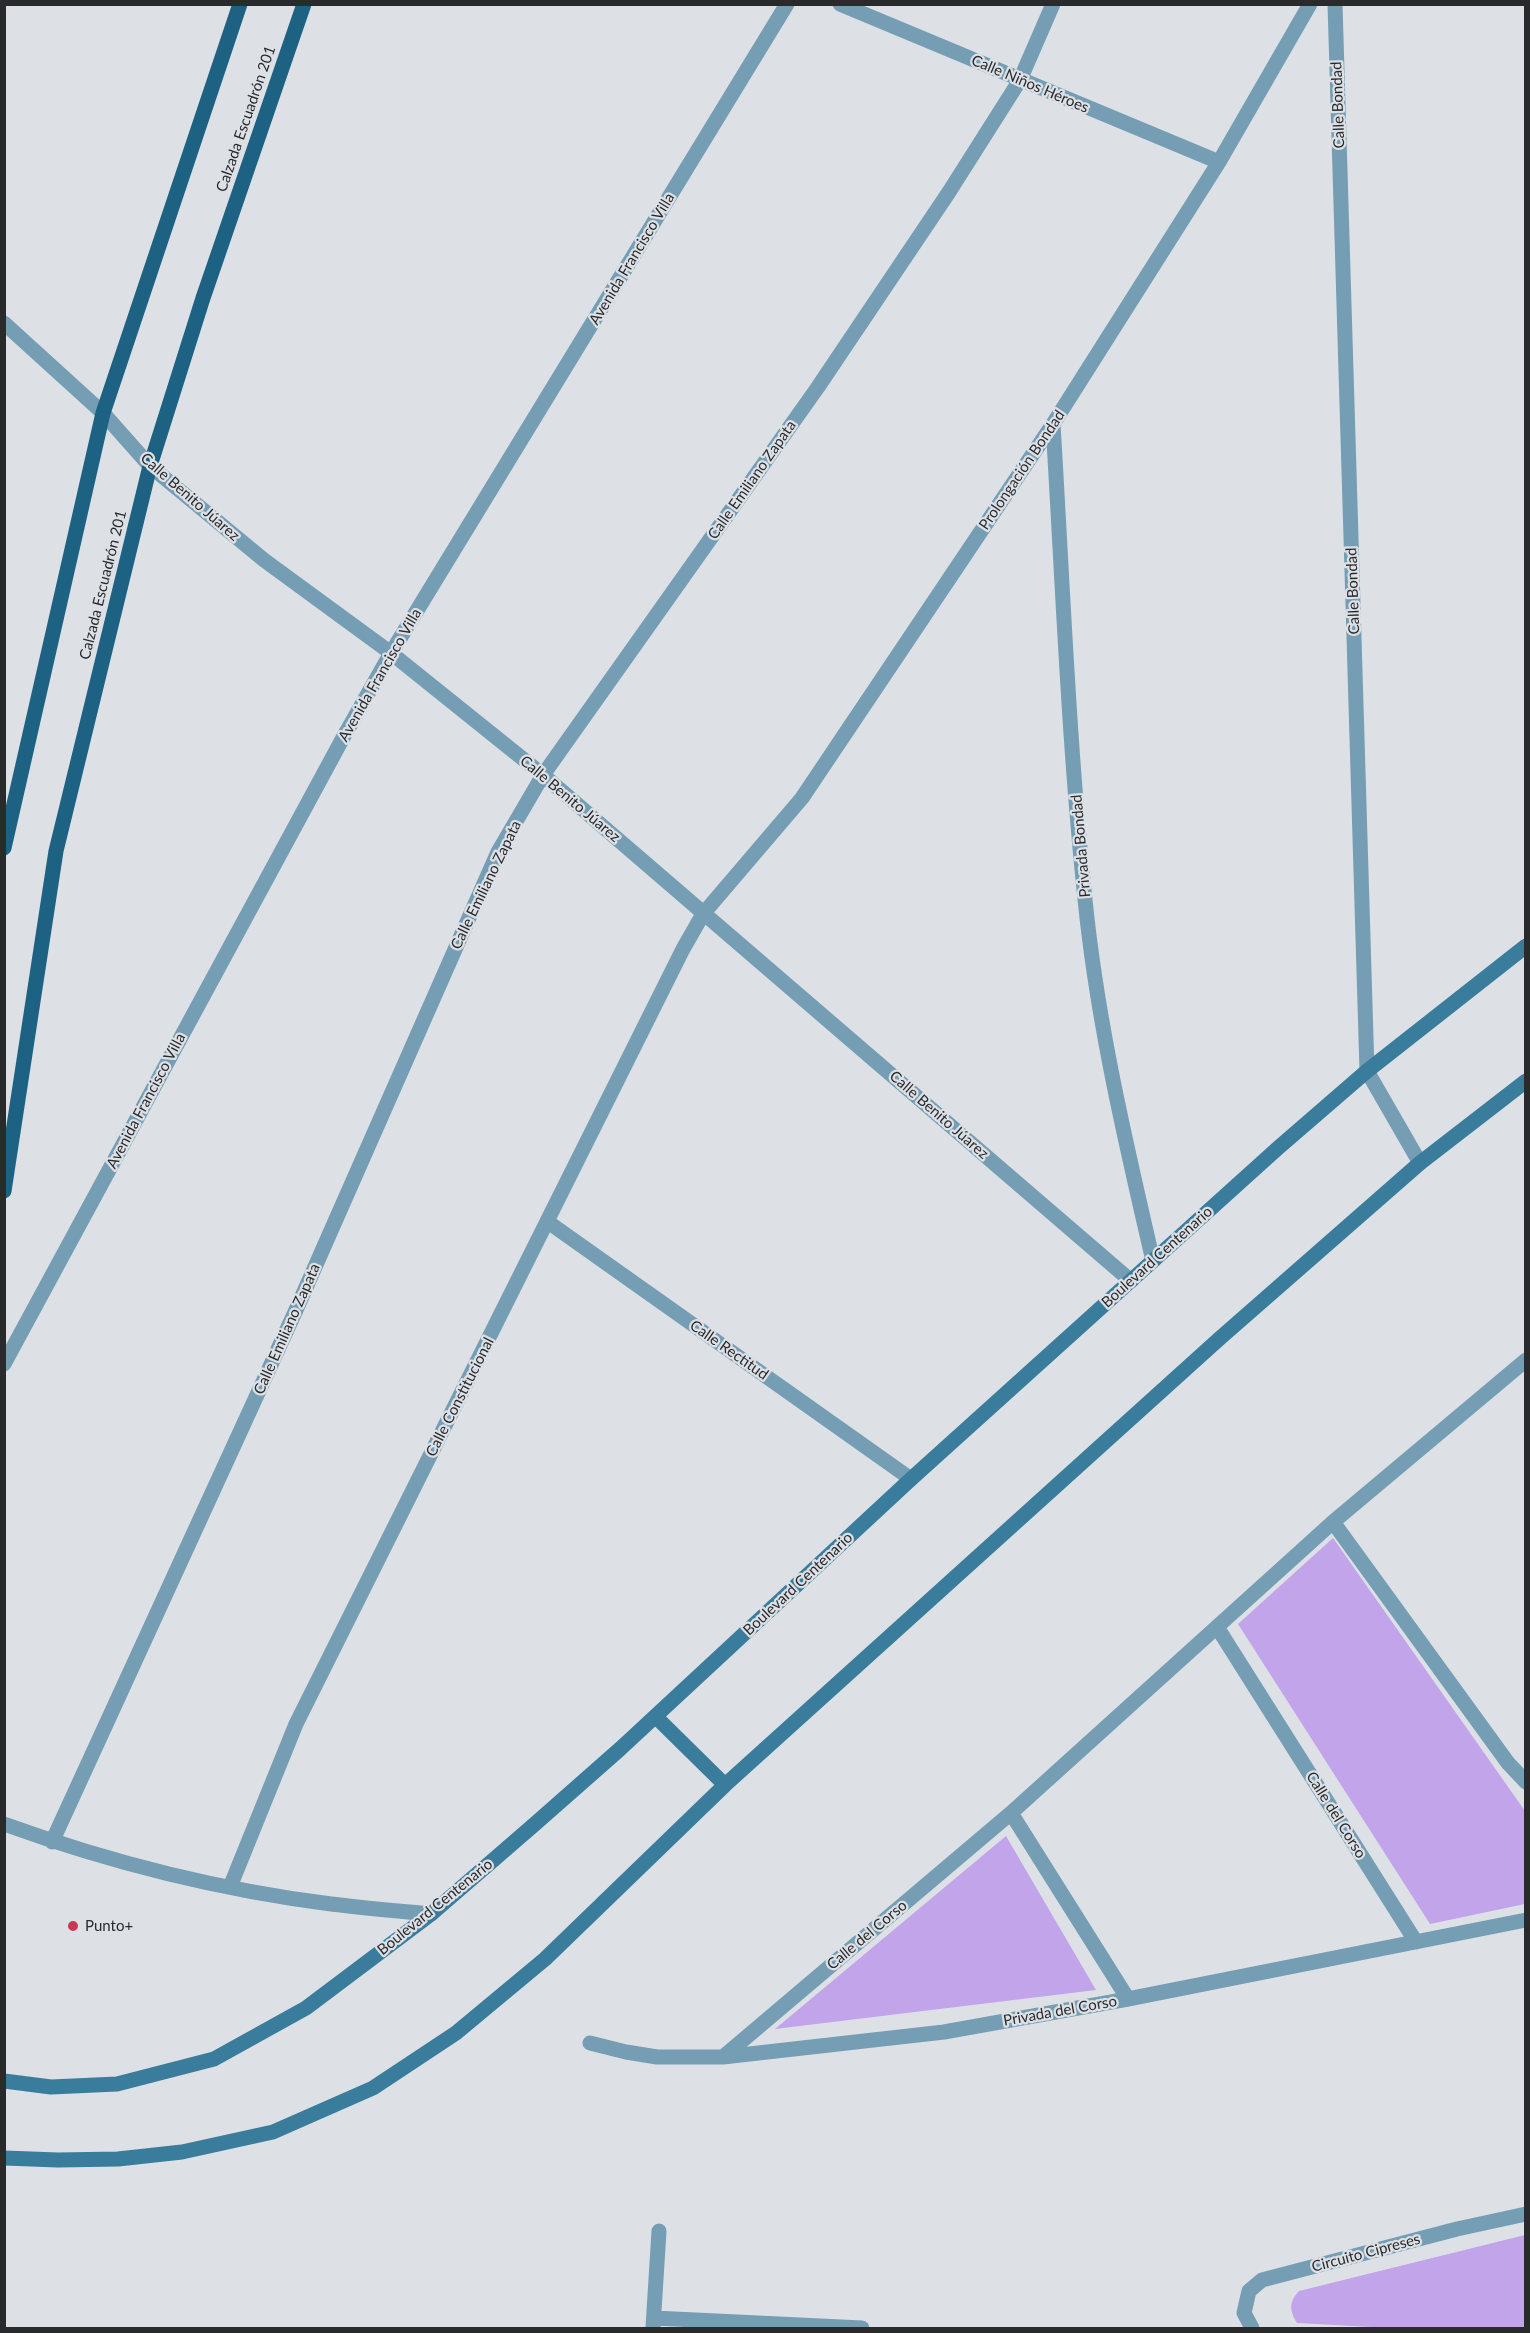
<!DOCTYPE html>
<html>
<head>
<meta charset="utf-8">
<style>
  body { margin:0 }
  #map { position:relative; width:1530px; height:2333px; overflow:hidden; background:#dde1e6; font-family:Lato,sans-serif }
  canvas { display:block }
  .frame { position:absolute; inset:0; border:6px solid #292a2c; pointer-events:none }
</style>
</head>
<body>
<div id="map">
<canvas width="1530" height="2333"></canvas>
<div class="frame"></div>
</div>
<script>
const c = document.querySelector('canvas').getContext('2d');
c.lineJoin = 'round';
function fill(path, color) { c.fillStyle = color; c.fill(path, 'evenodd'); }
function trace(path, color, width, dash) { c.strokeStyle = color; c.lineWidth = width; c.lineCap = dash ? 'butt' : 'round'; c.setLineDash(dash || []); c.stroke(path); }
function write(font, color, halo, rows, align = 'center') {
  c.font = font + ' Lato,sans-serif'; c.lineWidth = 4.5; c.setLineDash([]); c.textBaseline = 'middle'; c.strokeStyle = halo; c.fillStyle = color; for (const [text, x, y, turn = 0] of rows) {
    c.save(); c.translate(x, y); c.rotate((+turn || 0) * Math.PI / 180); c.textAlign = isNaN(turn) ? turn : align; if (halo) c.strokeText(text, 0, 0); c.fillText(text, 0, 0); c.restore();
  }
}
fill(new Path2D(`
  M1333 1538 1525 1811V1904L1430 1924 1238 1624Z
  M1006 1836 1096 1990 775 2029Z
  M1525 2235V2328H1391L1297 2323C1289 2310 1289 2302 1299 2291Z`), '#c2a4ea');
trace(new Path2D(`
  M840 4 1219 162
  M1335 4 1367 1071 1420 1163
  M4 323 103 413 150 466 264 560 391 653 543 775 1131 1281
  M1053 424C1063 589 1069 754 1087 918 1100 1034 1127 1148 1153 1261
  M548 1222 911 1479
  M4 1364 344 736 391 653 787 4
  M1333 1522 1508 1763 1526 1782
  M1217 1627 1416 1942
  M1011 1813 1128 1999
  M4 1824C109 1862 220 1890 331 1904 364 1908 397 1911 431 1914
  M52 1842 296 1310 498 852 543 775 818 387 949 192 1020 80 1053 4
  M230 1887 296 1724 683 949 703 914 802 798 1053 424 1219 162 1310 4
  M590 2043 626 2052 657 2057H723L944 2032 1128 1999 1526 1920
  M723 2057 1011 1813 1333 1522 1526 1360
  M654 2318 862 2328
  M653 2327 659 2231
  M1252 2328 1244 2313 1249 2291 1262 2280 1457 2229 1526 2214`), '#759eb4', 15);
trace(new Path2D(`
  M656 1717 725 1785
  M4 2081 51 2087 117 2084 214 2059 306 2008 431 1914 536 1823 620 1749 911 1479 1278 1148 1367 1071 1526 946
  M4 2158 58 2160 118 2159 182 2152 273 2132 373 2088 456 2033 545 1959 725 1785 1219 1339 1420 1163 1526 1081`), '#3a7c9c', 15);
trace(new Path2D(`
  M4 848 103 413 240 4
  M4 1191 56 851 150 466 203 298 304 4`), '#1d6282', 15);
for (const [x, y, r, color] of [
  [73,1926,6,"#c93954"]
]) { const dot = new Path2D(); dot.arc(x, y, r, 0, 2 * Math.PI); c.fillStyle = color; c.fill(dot); trace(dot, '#dde1e6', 2); }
write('15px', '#292a2c', '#dde1e6', [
  ["Calle Niños Héroes",1030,84,23],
  ["Calle Bondad",1338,105,-92],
  ["Calzada Escuadrón 201",246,119,-71],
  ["Avenida Francisco Villa",632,259,-59],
  ["Prolongación Bondad",1022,470,-56],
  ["Calle Emiliano Zapata",752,480,-55],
  ["Calle Benito Júarez",190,497,41],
  ["Calzada Escuadrón 201",103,585,-76],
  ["Calle Bondad",1353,591,-92],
  ["Avenida Francisco Villa",380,675,-60],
  ["Calle Benito Júarez",570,799,40],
  ["Privada Bondad",1081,846,-95],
  ["Calle Emiliano Zapata",486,885,-64],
  ["Avenida Francisco Villa",146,1101,-62],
  ["Calle Benito Júarez",939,1115,41],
  ["Boulevard Centenario",1157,1257,-42],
  ["Calle Emiliano Zapata",287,1329,-66],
  ["Calle Rectitud",729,1350,35],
  ["Calle Constitucional",460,1397,-63],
  ["Boulevard Centenario",798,1584,-43],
  ["Calle del Corso",1336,1815,58],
  ["Boulevard Centenario",435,1907,-39],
  ["Calle del Corso",867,1935,-40],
  ["Privada del Corso",1060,2011,-10],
  ["Circuito Cipreses",1366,2253,-15]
]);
write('15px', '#292a2c', '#dde1e6', [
  ["Punto+",85,1926]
], 'left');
</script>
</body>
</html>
